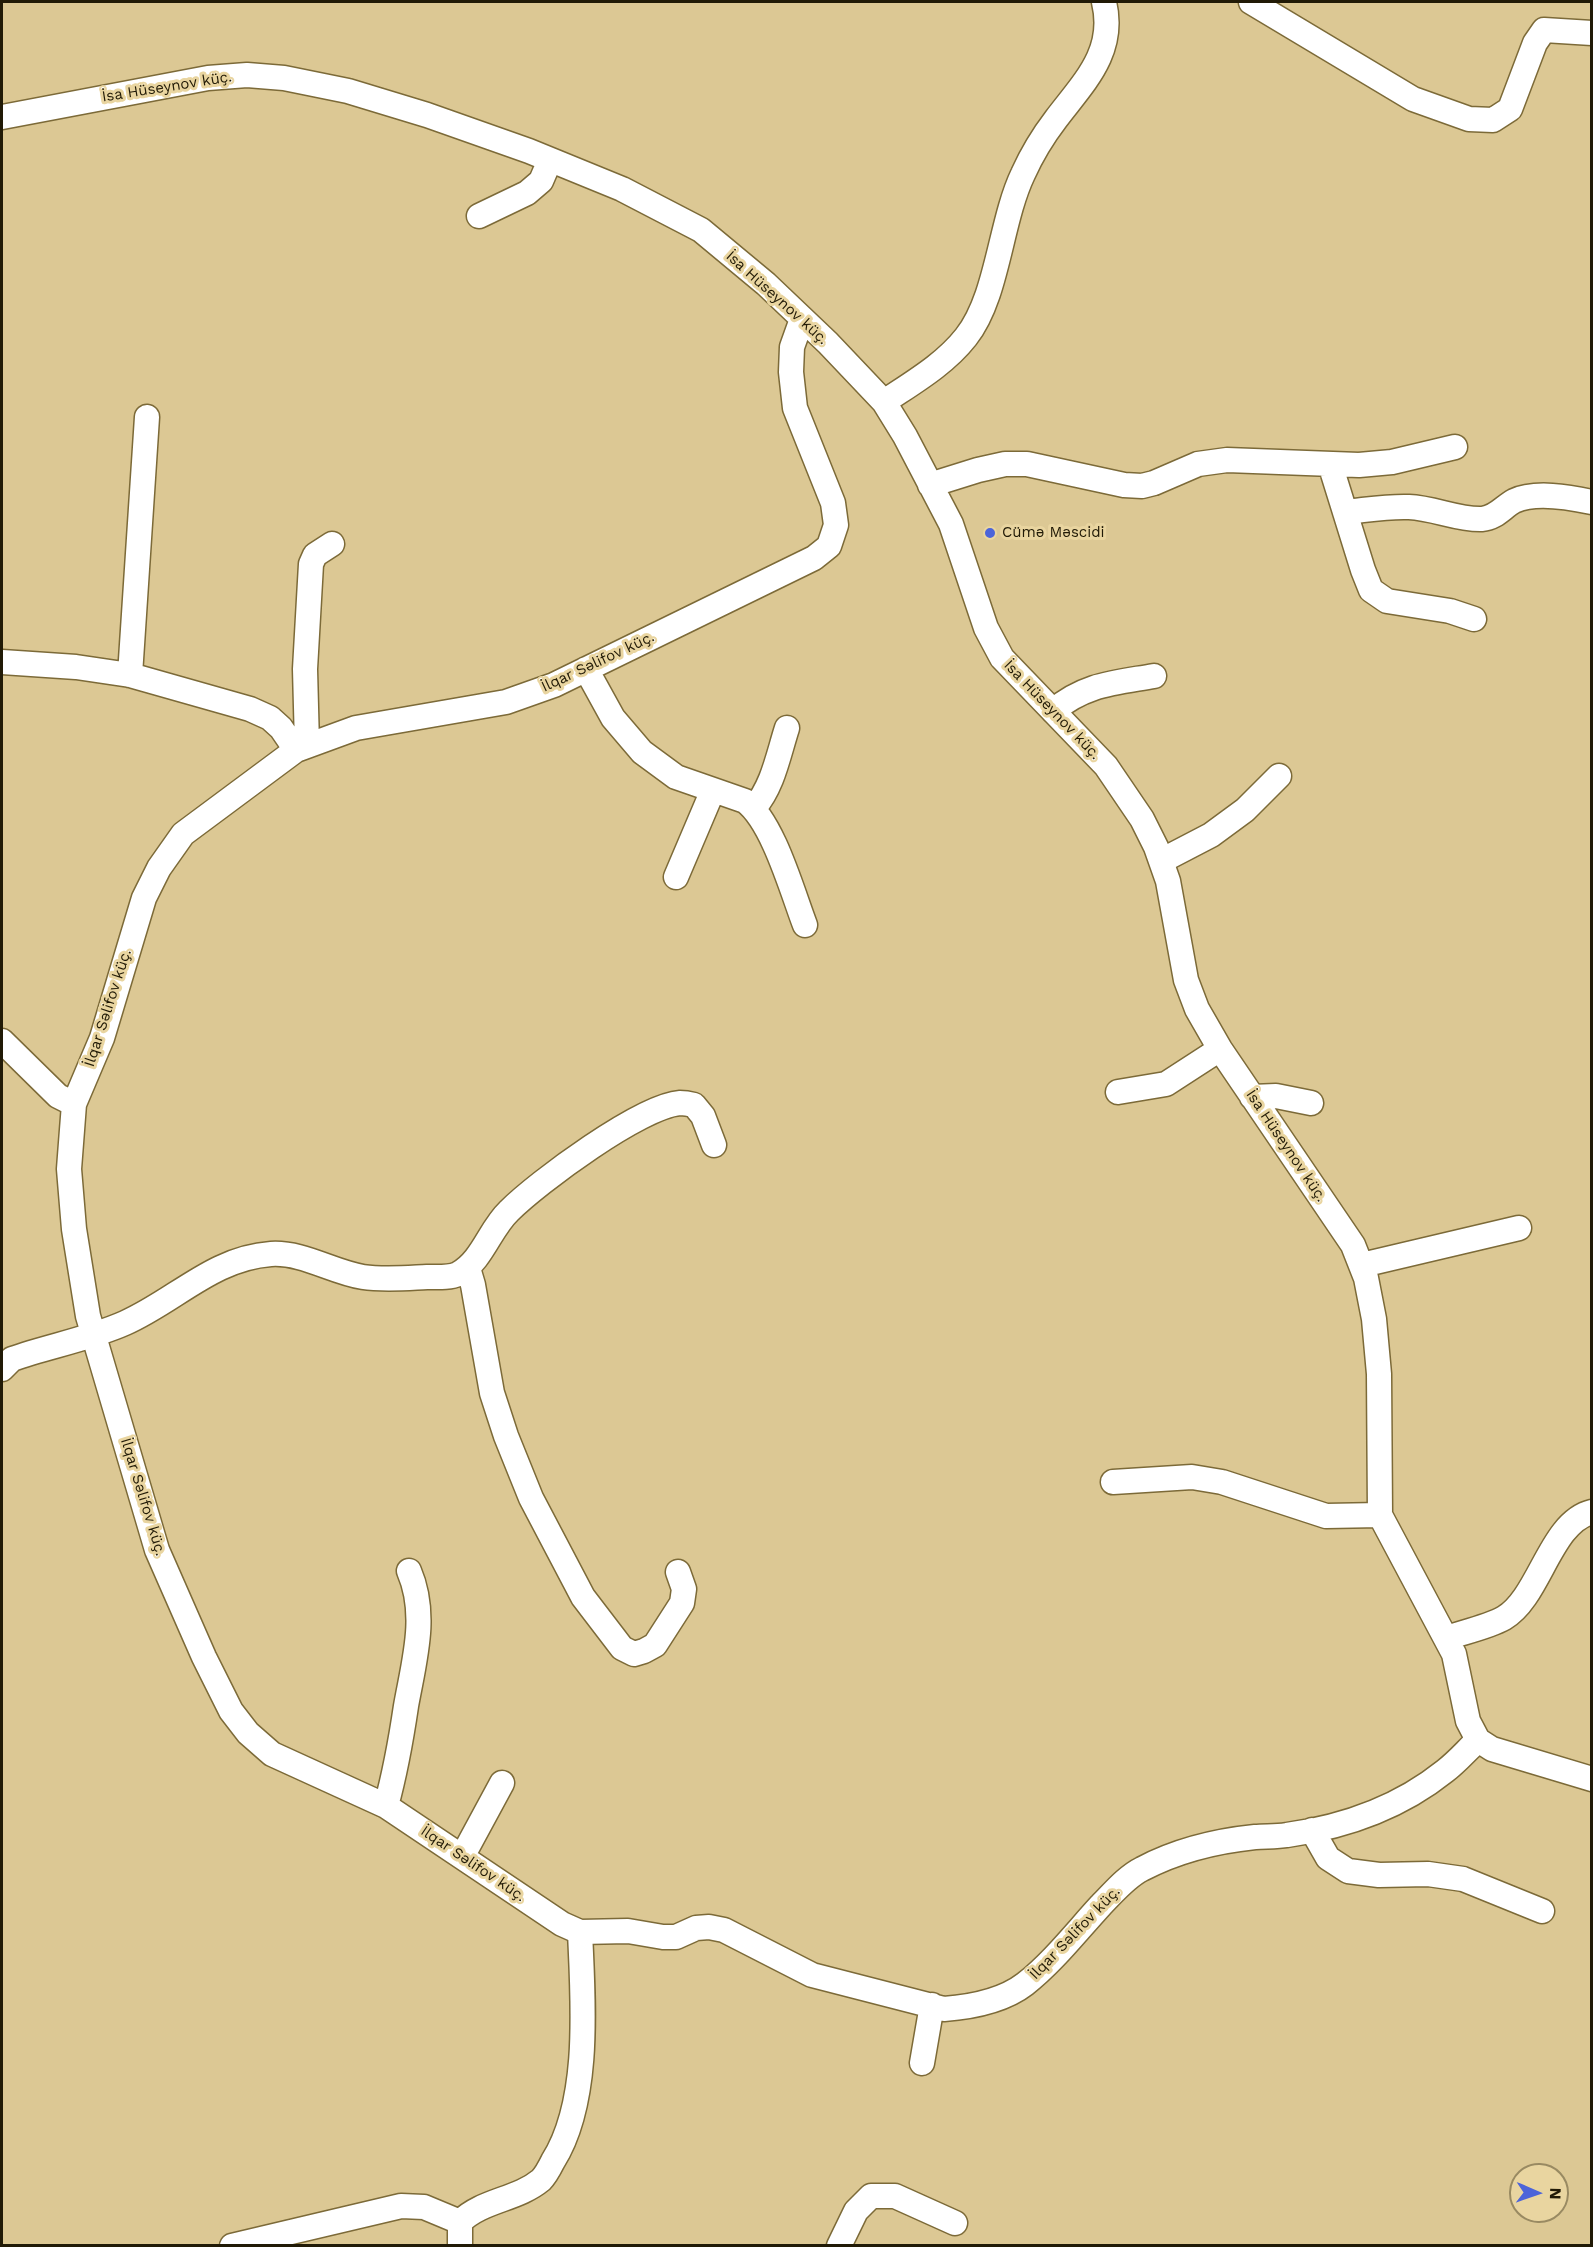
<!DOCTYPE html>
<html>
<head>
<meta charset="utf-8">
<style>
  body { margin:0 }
  #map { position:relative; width:1593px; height:2247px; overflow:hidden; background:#dcc894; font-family:"Work Sans",sans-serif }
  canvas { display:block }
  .frame { position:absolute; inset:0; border:3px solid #211a06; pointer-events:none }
  .north { position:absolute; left:1509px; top:2163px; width:60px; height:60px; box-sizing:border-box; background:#e9d5a0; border:2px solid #998a62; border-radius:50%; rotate:92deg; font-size:16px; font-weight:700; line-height:24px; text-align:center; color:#211a06 }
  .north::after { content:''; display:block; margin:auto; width:21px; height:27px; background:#4c64d9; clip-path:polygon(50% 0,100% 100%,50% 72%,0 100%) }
</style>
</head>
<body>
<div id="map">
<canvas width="1593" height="2247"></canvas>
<div class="frame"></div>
<div class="north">N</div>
</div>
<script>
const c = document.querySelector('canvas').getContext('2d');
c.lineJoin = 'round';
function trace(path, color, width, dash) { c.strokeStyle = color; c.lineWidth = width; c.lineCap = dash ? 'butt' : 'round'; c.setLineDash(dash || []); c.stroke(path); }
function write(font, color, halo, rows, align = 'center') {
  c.font = font + ' "Work Sans",sans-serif'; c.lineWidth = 6; c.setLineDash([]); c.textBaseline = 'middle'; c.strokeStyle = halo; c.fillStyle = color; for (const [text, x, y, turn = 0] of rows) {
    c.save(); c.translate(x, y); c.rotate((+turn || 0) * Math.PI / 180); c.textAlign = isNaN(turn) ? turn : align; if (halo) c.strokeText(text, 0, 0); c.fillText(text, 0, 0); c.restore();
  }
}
const minor = new Path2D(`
  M1251 2 1413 99 1469 119 1493 120 1510 109 1535 43 1544 30 1592 33
  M2 117 208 78 247 75 284 78 348 91 427 115 529 151 622 189 701 230 766 284 828 343 884 402 905 436 951 524 986 628 1002 658 1106 766 1142 819 1156 847 1168 881 1186 980 1197 1009 1220 1049 1353 1245 1366 1278 1374 1319 1379 1374 1380 1515 1454 1654 1468 1721 1478 1740 1492 1749 1592 1779
  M479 216 527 193 541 181 550 160
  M802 319 792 347 791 372 795 408 833 503 836 525 829 546 814 558 554 685 506 702 356 728 296 750 183 834 159 868 144 898 102 1038 74 1104 69 1169 74 1229 88 1316 157 1550 204 1657 231 1711 248 1733 272 1754 386 1806 562 1924 580 1932 628 1931 663 1937H676L696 1928 709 1927 724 1930 812 1975 944 2009C970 2007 1003 2001 1025 1984 1053 1962 1077 1931 1101 1905 1113 1893 1126 1877 1142 1869 1176 1851 1216 1841 1255 1837 1265 1836 1276 1837 1287 1835 1344 1827 1399 1808 1445 1771 1457 1762 1467 1750 1478 1740
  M884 402C912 383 944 365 966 337 998 297 1000 222 1023 174 1032 154 1043 136 1056 119 1084 82 1116 52 1104 2
  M1330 464 1363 570 1371 590 1387 601 1450 611 1474 619
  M930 485 978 470 1005 464H1027L1124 485 1142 486 1154 483 1198 464 1227 460 1359 465 1392 462 1455 447
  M1345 512C1366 510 1388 506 1409 507 1434 508 1458 520 1482 519 1496 518 1503 507 1514 501 1535 491 1569 497 1592 502
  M2 662 76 667 130 675 250 709 270 718 281 728 296 750
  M586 669 613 718 642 752 676 777 745 801C773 822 792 891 805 925
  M130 675 147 417
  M1053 711C1085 684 1114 683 1154 676
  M307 745 305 669 311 564 315 555 332 544
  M754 808C773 786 778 756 787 728
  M1161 861 1211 835 1245 810 1279 776
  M676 877 713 790
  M2 1041 58 1096 74 1104
  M1118 1092 1166 1084 1220 1049
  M1252 1097 1276 1096 1311 1103
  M1362 1265 1519 1228
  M468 1268 473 1285 492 1393 506 1436 531 1498 583 1597 622 1648 634 1654 644 1651 655 1645 682 1603 684 1589 678 1572
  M2 1369 12 1359C49 1346 89 1339 125 1323 175 1301 213 1258 271 1254 303 1252 332 1272 363 1277 384 1280 406 1278 427 1277 436 1277 450 1278 458 1274 483 1260 489 1230 509 1211 538 1182 641 1106 680 1103 684 1103 690 1104 694 1105L703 1116 714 1145
  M1113 1482 1192 1477 1222 1482 1326 1516 1380 1515
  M1446 1638C1464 1632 1488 1627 1504 1618 1540 1597 1550 1522 1592 1512
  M386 1806C395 1773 401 1740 406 1706 414 1661 428 1615 409 1571
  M1312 1830 1328 1858 1348 1871 1379 1875 1428 1874 1463 1879 1542 1911
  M462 1857 502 1783
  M922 2063 932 2005
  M232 2246 401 2206 424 2207 460 2222
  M460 2246V2222C482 2200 517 2200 541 2180 546 2175 550 2167 553 2161 591 2101 583 2001 580 1932
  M839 2246 856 2211 871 2196H895L955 2223`);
trace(minor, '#7c6a38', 27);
trace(minor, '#fff', 24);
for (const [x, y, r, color] of [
  [990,533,6,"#4c64d9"]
]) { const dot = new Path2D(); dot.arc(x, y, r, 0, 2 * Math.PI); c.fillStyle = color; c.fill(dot); trace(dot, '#e9d5a0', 2); }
write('15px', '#211a06', '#e9d5a0', [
  ["İsa Hüseynov küç.",167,87,-9],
  ["İsa Hüseynov küç.",777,298,42],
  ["İlqar Səlifov küç.",598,662,-25],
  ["İsa Hüseynov küç.",1052,710,46],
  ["İlqar Səlifov küç.",108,1008,-72],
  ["İsa Hüseynov küç.",1286,1146,56],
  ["İlqar Səlifov küç.",143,1497,73],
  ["İlqar Səlifov küç.",473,1864,34],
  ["İlqar Səlifov küç.",1075,1933,-46]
]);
write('15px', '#211a06', '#e9d5a0', [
  ["Cümə Məscidi",1002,533]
], 'left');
</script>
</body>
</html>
